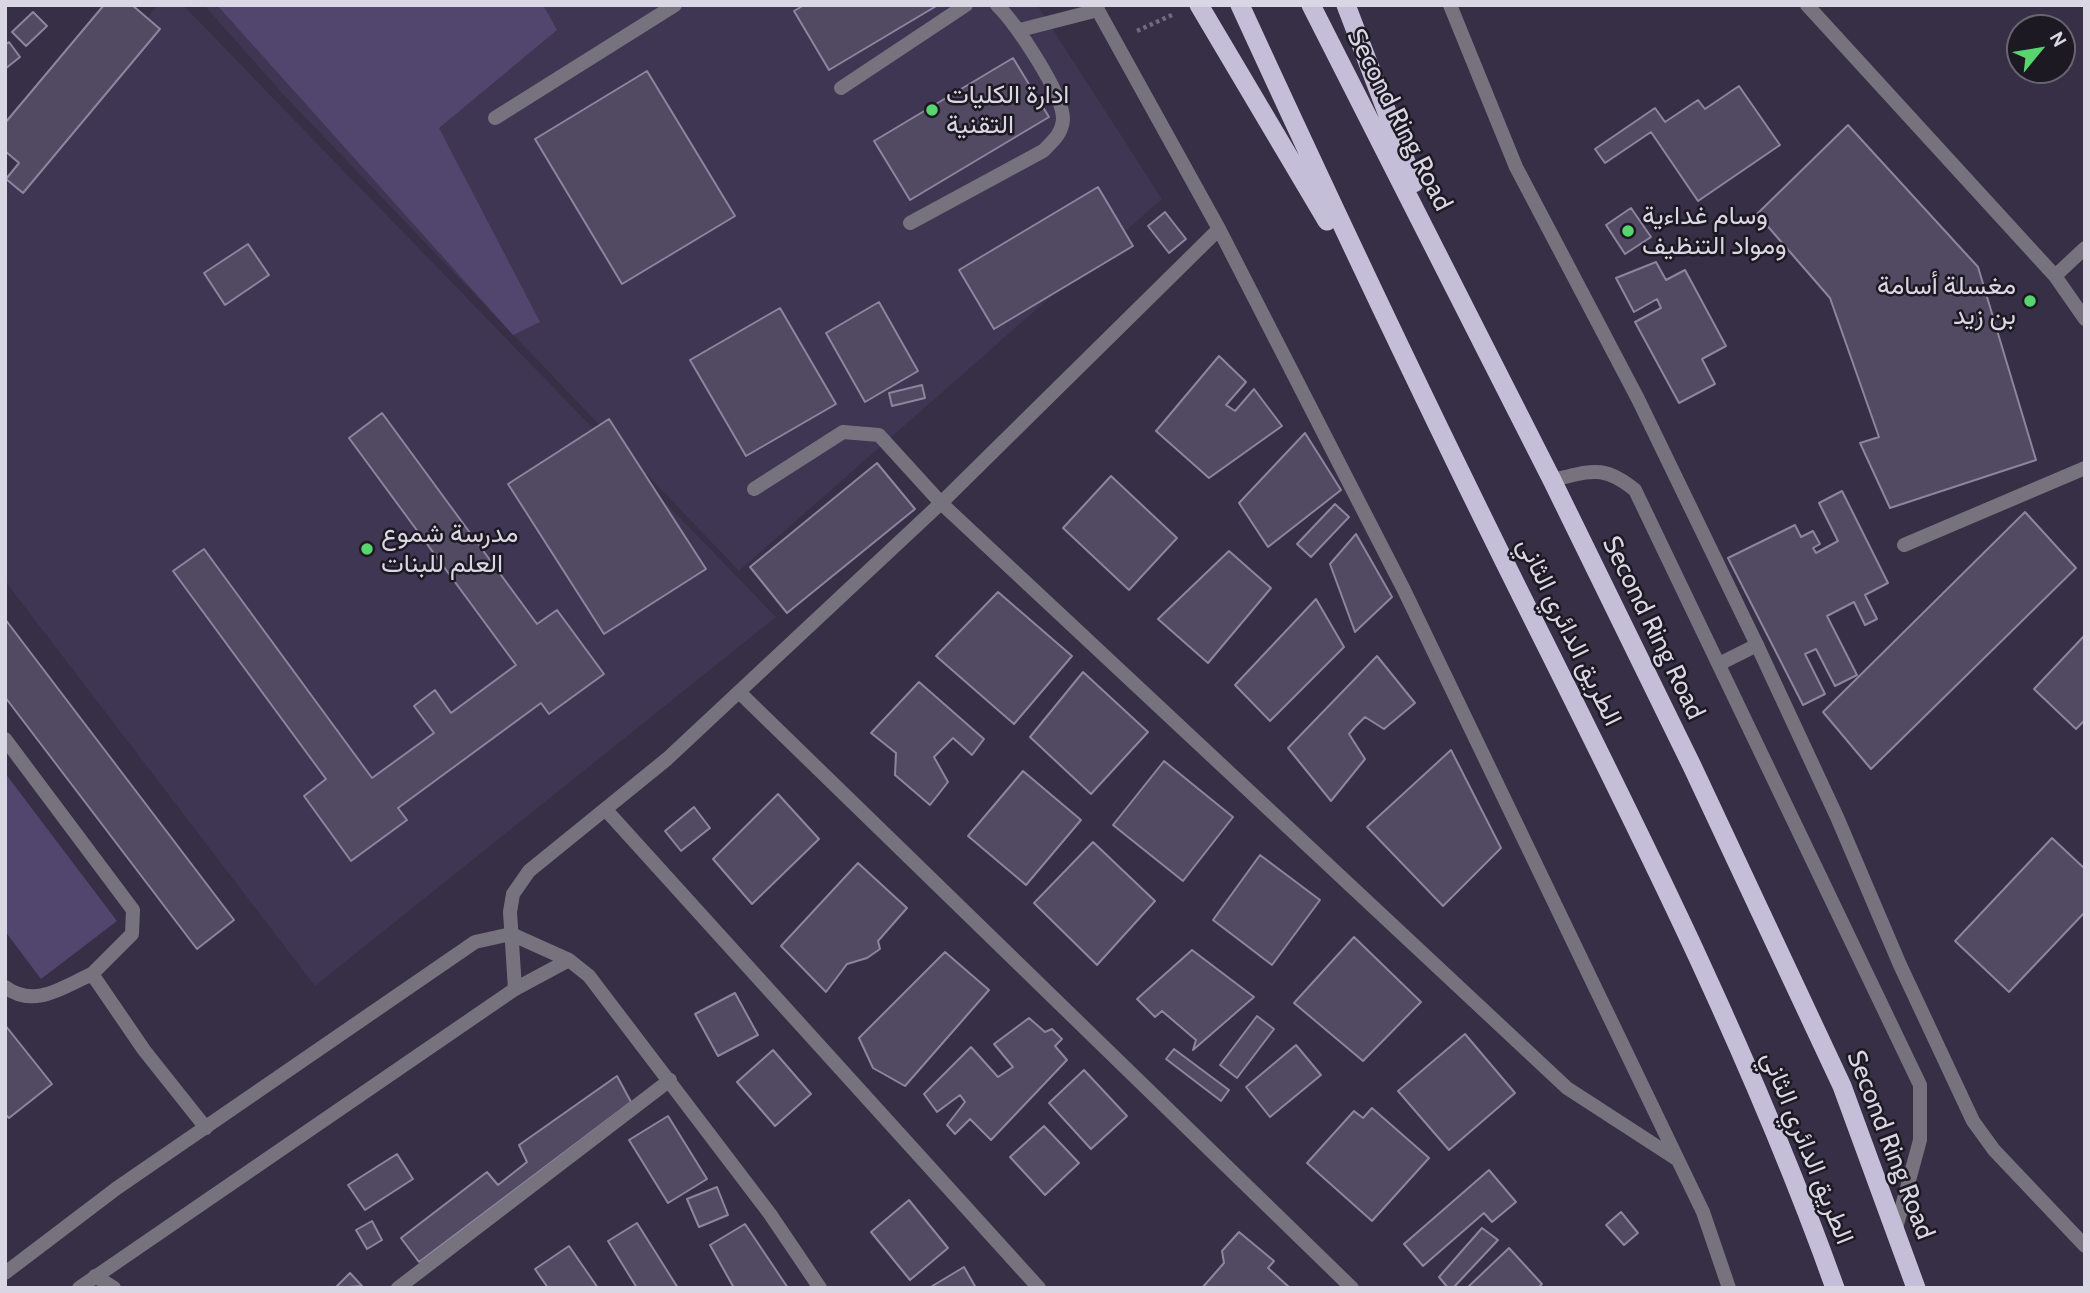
<!DOCTYPE html>
<html>
<head>
<meta charset="utf-8">
<style>
  body { margin:0 }
  #map { position:relative; width:2090px; height:1293px; overflow:hidden; background:#362f45; font-family:Cabin,sans-serif }
  canvas { display:block }
  .frame { position:absolute; inset:0; border:7px solid #dad7e5; pointer-events:none }
  .north { position:absolute; left:2006px; top:14px; width:70px; height:70px; box-sizing:border-box; background:#1c1923; border:2px solid #686571; border-radius:50%; rotate:60deg; font-size:19px; font-weight:700; line-height:28px; text-align:center; color:#dad7e5 }
  .north::after { content:''; display:block; margin:auto; width:24px; height:32px; background:#59d56f; clip-path:polygon(50% 0,100% 100%,50% 72%,0 100%) }
</style>
</head>
<body>
<div id="map">
<canvas width="2090" height="1293"></canvas>
<div class="frame"></div>
<div class="north">N</div>
</div>
<script>
const c = document.querySelector('canvas').getContext('2d');
c.lineJoin = 'round';
function fill(path, color) { c.fillStyle = color; c.fill(path, 'evenodd'); }
function trace(path, color, width, dash) { c.strokeStyle = color; c.lineWidth = width; c.lineCap = dash ? 'butt' : 'round'; c.setLineDash(dash || []); c.stroke(path); }
function write(font, color, halo, rows, align = 'center') {
  c.font = font + ' Cabin,Vazirmatn,sans-serif'; c.lineWidth = 5; c.setLineDash([]); c.textBaseline = 'middle'; c.strokeStyle = halo; c.fillStyle = color; for (const [text, x, y, turn = 0] of rows) {
    c.save(); c.translate(x, y); c.rotate((+turn || 0) * Math.PI / 180); c.textAlign = isNaN(turn) ? turn : align; if (halo) c.strokeText(text, 0, 0); c.fillText(text, 0, 0); c.restore();
  }
}
fill(new Path2D(`
  M158 5H183L776 617 315 986 5 581V186Z
  M204 5H1037L1162 199 739 571 282 93Z`), '#3e3652');
fill(new Path2D(`
  M217 5H543L557 30 439 128 540 322 513 335Z
  M5 773 117 921 41 979 5 931Z`), '#52466e');
const building = new Path2D(`
  M104 5H132L160 29 23 193 6 179 19 163 5 151V123Z
  M804 5H938L829 70 794 11Z
  M33 12 47 26 26 46 12 32Z
  M9 42 20 57 5 69V45Z
  M1013 58 1049 117 910 200 874 141Z
  M647 71 735 216 622 284 535 139Z
  M1739 86 1780 145 1698 201 1651 132 1605 163 1595 149 1655 108 1665 122 1698 100 1705 109Z
  M1848 125 1978 267 2036 460 1890 508 1860 443 1879 437 1830 298 1757 214Z
  M1098 187 1133 246 994 329 959 270Z
  M1631 208 1651 237 1625 254 1606 225Z
  M1165 212 1186 239 1169 253 1148 226Z
  M248 244 269 275 225 305 204 273Z
  M1656 262 1666 280 1685 270 1726 346 1702 359 1715 384 1679 403 1635 322 1661 308 1657 299 1634 312 1616 278Z
  M879 302 918 371 865 402 826 333Z
  M780 308 836 404 746 456 690 360Z
  M1219 356 1246 382 1226 405 1235 411 1254 389 1282 426 1209 478 1156 431Z
  M922 385 925 398 892 406 889 393Z
  M382 413 537 624 557 610 604 674 549 714 541 703 398 808 407 820 351 861 304 796 326 779 173 571 204 549 372 778 434 733 414 706 435 690 451 713 516 665 349 438Z
  M609 419 706 569 604 634 508 484Z
  M1305 433 1341 490 1268 547 1239 503Z
  M877 463 915 509 787 613 750 567Z
  M1111 476 1177 538 1129 590 1063 528Z
  M1842 491 1888 583 1865 595 1877 619 1865 625 1854 602 1827 616 1857 675 1835 686 1816 649 1805 654 1825 694 1803 705 1728 558 1795 525 1801 537 1813 531 1820 544 1813 548 1816 553 1838 541 1819 503Z
  M1335 504 1349 517 1311 557 1297 544Z
  M2025 512 2076 568 1871 769 1823 712Z
  M1356 534 1392 597 1355 632 1330 564Z
  M1229 551 1271 588 1208 663 1158 619Z
  M998 592 1072 656 1014 724 936 656Z
  M1316 599 1344 647 1270 721 1235 685Z
  M5 619 234 920 197 949 5 697Z
  M2085 635V720L2076 729 2034 689Z
  M1377 656 1415 703 1384 729 1365 717 1355 727 1349 734 1365 759 1331 801 1288 748Z
  M1083 672 1148 732 1091 794 1030 737Z
  M919 682 984 739 972 755 953 738 934 757 948 782 930 805 895 775 896 753 871 733Z
  M1451 750 1501 848 1443 906 1367 827Z
  M1164 761 1233 817 1183 881 1113 825Z
  M1023 771 1081 820 1026 885 968 836Z
  M778 794 819 839 752 904 713 859Z
  M694 807 710 828 681 851 665 831Z
  M2052 838 2085 869V912L2009 992 1955 941Z
  M1093 842 1155 901 1097 965 1034 903Z
  M1260 855 1320 900 1272 965 1213 920Z
  M858 863 907 908 878 941 880 949 867 958 847 964 826 992 781 946Z
  M1354 937 1421 1002 1363 1061 1294 1003Z
  M1192 950 1254 997 1193 1050 1196 1040 1162 1011 1155 1017 1137 999Z
  M945 952 989 990 905 1086 873 1068 859 1038Z
  M735 993 758 1035 718 1056 695 1014Z
  M1257 1016 1274 1029 1237 1078 1220 1065Z
  M1029 1018 1045 1032 1052 1029 1062 1039 1055 1046 1067 1060 991 1140 970 1119 955 1134 947 1125 965 1102 960 1095 937 1112 924 1094 971 1047 998 1077 1013 1067 994 1044Z
  M5 1025 52 1084 9 1118 5 1114Z
  M1465 1034 1515 1093 1449 1150 1398 1091Z
  M1296 1045 1321 1075 1270 1117 1246 1087Z
  M1174 1049 1229 1090 1221 1101 1166 1059Z
  M773 1050 811 1094 775 1126 737 1082Z
  M1084 1070 1127 1116 1091 1149 1049 1103Z
  M617 1076 631 1102 419 1262 401 1238 487 1172 498 1185 527 1162 519 1145Z
  M1372 1108 1429 1158 1372 1221 1307 1163 1354 1111 1363 1118Z
  M668 1116 707 1179 668 1203 629 1140Z
  M1044 1126 1079 1163 1045 1195 1010 1157Z
  M397 1154 413 1179 365 1210 348 1185Z
  M1489 1170 1516 1202 1492 1222 1484 1213 1423 1266 1404 1244Z
  M717 1187 728 1215 699 1227 687 1199Z
  M909 1200 948 1248 910 1280 871 1232Z
  M1621 1212 1638 1233 1624 1245 1606 1225Z
  M372 1221 382 1240 367 1249 356 1230Z
  M637 1223 678 1288H637L608 1241Z
  M745 1224 788 1288H734L710 1245Z
  M1482 1228 1498 1240 1453 1288H1448L1439 1277Z
  M1239 1232 1274 1261 1268 1268 1290 1288H1202L1224 1263 1222 1251Z
  M569 1246 598 1288H548L535 1269Z
  M1509 1248 1542 1284 1538 1288H1467Z
  M964 1267 976 1288H929Z
  M350 1273 362 1286 335 1288Z`);
fill(building, '#514a62');
trace(building, '#8c859f', 2);
trace(new Path2D(`
  M1137 31 1174 14`), '#6f6a7d', 4.5, [3.5, 3.5]);
trace(new Path2D(`
  M1020 30 1098 10
  M841 88 966 5
  M495 118 675 5
  M910 223 1043 151C1053 141 1062 134 1063 119 1063 93 1016 24 997 5
  M1552 480C1590 472 1602 463 1635 490L1920 1085V1140L1895 1232
  M754 489 843 432 879 435 941 503
  M1904 545 2085 468
  M1721 663 1757 645
  M5 739 133 910 132 934 92 974
  M5 987C35 1009 63 987 92 974L144 1050 206 1128`), '#76737e', 14);
trace(new Path2D(`
  M1095 5 1219 229 1404 590 1703 1212 1729 1288
  M1450 5 1516 167 1638 399 1757 645 1837 817 1900 965 1973 1121 1994 1150 2085 1246
  M1807 5 2055 276 2085 319
  M2055 276 2085 248
  M941 503 1567 1088 1678 1160
  M739 692 1352 1288
  M606 810 1039 1288
  M515 989 510 912 513 894 529 871 667 759 941 503 1219 229
  M95 1276 114 1288
  M398 1288 670 1080`), '#76737e', 14);
trace(new Path2D(`
  M5 1273 117 1188 475 942 511 934 569 960 589 976 770 1214 820 1288
  M79 1288 515 989 569 960`), '#76737e', 14);
trace(new Path2D(`
  M1199 5 1327 221
  M1240 5C1330 201 1422 396 1518 589 1632 818 1749 1047 1835 1288
  M1311 5 1552 480 1692 766 1842 1086 1916 1288
  M1346 5 1414 183`), '#c4bed8', 19);
for (const [x, y, r, color] of [
  [932,110,7,"#59d56f"],
  [1628,231,7,"#59d56f"],
  [2030,301,7,"#59d56f"],
  [367,549,7,"#59d56f"]
]) { const dot = new Path2D(); dot.arc(x, y, r, 0, 2 * Math.PI); c.fillStyle = color; c.fill(dot); trace(dot, '#1c1923', 2.5); }
write('26px', '#dad7e5', '#1c1923', [
  ["ادارة الكليات",946,95],
  ["التقنية",946,125],
  ["وسام غداءية",1642,216],
  ["ومواد التنظيف",1642,246],
  ["مغسلة أسامة",2016,286,"right"],
  ["بن زيد",2016,316,"right"],
  ["مدرسة شموع",381,534],
  ["العلم للبنات",381,564]
], 'left');
write('26px', '#dad7e5', '#1c1923', [
  ["Second Ring Road",1399,120,63],
  ["Second Ring Road",1653,628,64],
  ["الطريق الدائري الثاني",1569,632,64],
  ["Second Ring Road",1890,1145,69],
  ["الطريق الدائري الثاني",1807,1148,68]
]);
</script>
</body>
</html>
